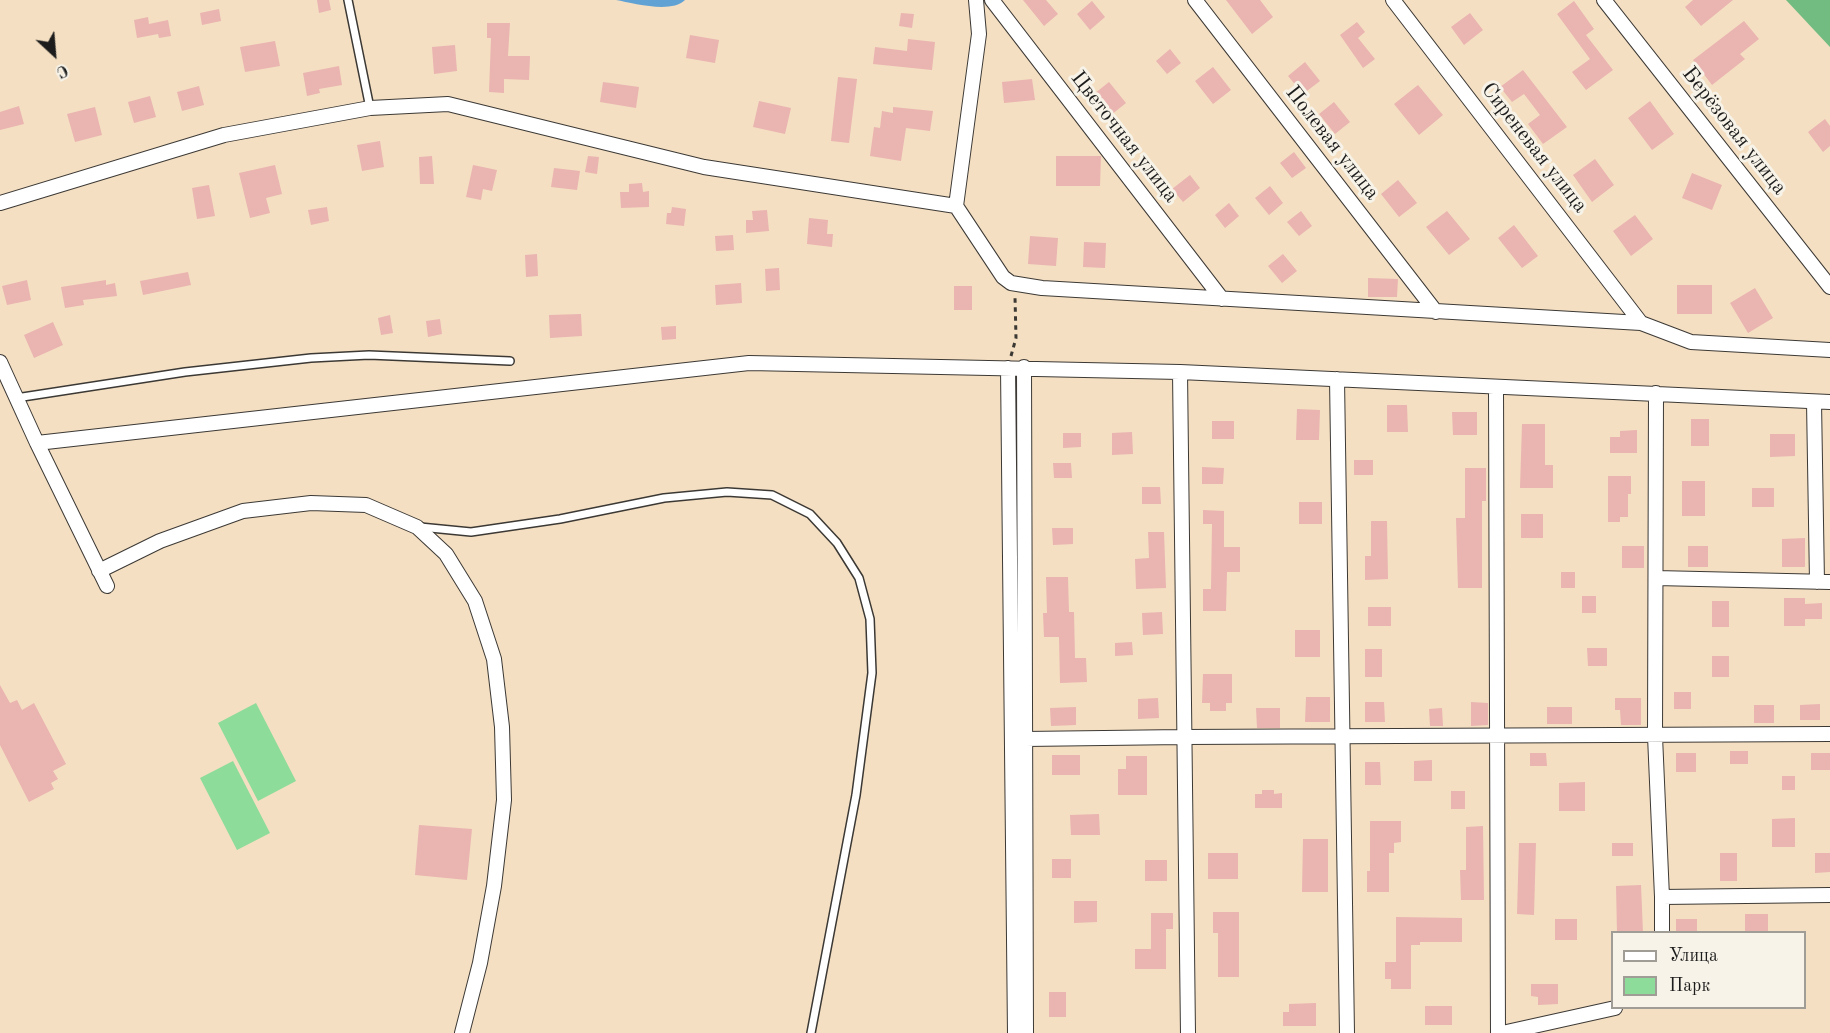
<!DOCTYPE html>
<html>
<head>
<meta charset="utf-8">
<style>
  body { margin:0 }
  #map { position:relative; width:1830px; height:1033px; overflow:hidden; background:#f4dfc2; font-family:"Old Standard TT",serif }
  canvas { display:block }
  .legend { position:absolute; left:1611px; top:931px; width:195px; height:78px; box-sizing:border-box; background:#f7f3e8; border:2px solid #9f9d96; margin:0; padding:8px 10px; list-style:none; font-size:18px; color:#1c1c1c }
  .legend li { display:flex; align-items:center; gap:12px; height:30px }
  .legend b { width:30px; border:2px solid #9f9d96 }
  .north { position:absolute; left:24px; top:24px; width:60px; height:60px; -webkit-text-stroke:4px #f7f3e8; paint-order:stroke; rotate:154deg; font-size:16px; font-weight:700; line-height:24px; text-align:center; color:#1c1c1c }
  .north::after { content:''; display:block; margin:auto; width:21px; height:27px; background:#1c1c1c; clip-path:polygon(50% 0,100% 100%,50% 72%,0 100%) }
</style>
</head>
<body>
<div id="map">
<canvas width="1830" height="1033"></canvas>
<ul class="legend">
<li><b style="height:8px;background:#fff"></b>Улица</li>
<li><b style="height:16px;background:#8ddc9a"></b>Парк</li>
</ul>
<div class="north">С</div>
</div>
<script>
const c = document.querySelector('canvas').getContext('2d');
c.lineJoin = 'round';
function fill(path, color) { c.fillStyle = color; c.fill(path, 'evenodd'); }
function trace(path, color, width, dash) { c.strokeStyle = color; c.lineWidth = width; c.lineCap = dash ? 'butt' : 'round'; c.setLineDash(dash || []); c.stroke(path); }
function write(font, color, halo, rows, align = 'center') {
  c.font = font + ' "Old Standard TT",serif'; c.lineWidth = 6; c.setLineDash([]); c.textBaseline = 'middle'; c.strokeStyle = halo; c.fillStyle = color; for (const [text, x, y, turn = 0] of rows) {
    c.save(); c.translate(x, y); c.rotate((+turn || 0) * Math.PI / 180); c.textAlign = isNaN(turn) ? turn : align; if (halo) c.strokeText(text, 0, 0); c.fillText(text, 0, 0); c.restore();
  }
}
fill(new Path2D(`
  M256 703 296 781 258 801 218 723Z
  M233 761 270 833 237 850 200 778Z`), '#8ddc9a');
fill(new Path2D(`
  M1786 0H1830V47Z`), '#72bc82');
fill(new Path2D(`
  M616 0H685C671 14 633 3 616 0Z`), '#61a2d4');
fill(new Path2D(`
  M317 0H329L331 10 319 13Z
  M1023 0H1046L1058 14 1044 26Z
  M1226 0H1260L1273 17 1252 34Z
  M1693 0H1733L1701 26 1685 7Z
  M1092 1 1105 17 1090 30 1077 14Z
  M1574 1 1594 29 1586 35 1613 70 1586 90 1572 72 1590 59 1557 14Z
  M219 9 221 21 202 25 200 13Z
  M901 13 914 14 912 28 899 26Z
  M1470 13 1483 30 1464 45 1451 27Z
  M148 17 149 24 168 20 171 36 159 38 158 34 137 38 134 20Z
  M1744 21 1759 39 1740 54 1745 59 1712 85 1693 60Z
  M1357 22 1365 32 1358 38 1375 59 1363 68 1340 35Z
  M487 23H510L508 56H530L529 80 504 79V93L489 92 491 38H487Z
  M690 35 719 40 715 63 686 58Z
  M908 39 935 42 932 70 873 64 875 47 907 51Z
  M275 41 280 66 245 72 240 47Z
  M455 45 457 71 434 74 432 47Z
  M1170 49 1181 63 1167 74 1156 61Z
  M1305 62 1320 81 1303 94 1288 76Z
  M339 66 342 85 319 89 320 93 307 96 303 73Z
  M1213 67 1231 90 1213 104 1195 81Z
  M1523 70 1567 127 1543 144 1528 124 1540 115 1524 94 1512 102 1500 87Z
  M838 77 857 79 849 143 831 141Z
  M1032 79 1035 100 1004 103 1002 82Z
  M603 82 639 87 636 108 600 102Z
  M1109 82 1126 103 1111 115 1094 94Z
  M1418 85 1443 115 1419 135 1394 104Z
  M199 86 204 105 182 111 177 92Z
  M150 96 156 117 134 123 128 102Z
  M759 101 791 108 785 134 753 127Z
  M1650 101 1674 134 1652 150 1628 118Z
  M1334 102 1350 122 1335 134 1319 114Z
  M19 106 24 124 0 130V112Z
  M95 107 102 135 75 142 67 114Z
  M893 107 933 111 930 131 906 128 901 161 870 156 874 127 880 128 882 111 893 113Z
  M1825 119 1830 126V146L1823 152 1808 132Z
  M380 141 384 167 362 171 357 145Z
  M1294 152 1306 168 1292 178 1280 163Z
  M432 156 434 184H420L419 157Z
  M588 156 599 157 597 174 585 172Z
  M1056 156H1101L1100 186H1056Z
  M1595 159 1614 185 1592 202 1573 175Z
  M275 165 282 194 266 198 270 213 250 218 239 173Z
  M473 165 497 170 492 191 483 189 481 200 466 197Z
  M554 168 580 171 577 190 551 187Z
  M1692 173 1722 185 1712 210 1682 198Z
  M1190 175 1200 188 1183 202 1172 189Z
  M1398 180 1417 203 1399 217 1381 194Z
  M642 183 643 192 649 191V207L621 208 620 192H629V184Z
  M209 185 215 216 197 219 192 188Z
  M1270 186 1283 203 1269 215 1255 198Z
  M1229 203 1239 216 1225 228 1215 215Z
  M327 207 329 221 311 225 308 210Z
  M672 207 686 209 684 226 666 224 667 213H671Z
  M767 210 769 231 746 233V220H753L752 211Z
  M1301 211 1312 226 1299 236 1287 222Z
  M1447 211 1470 239 1449 255 1426 227Z
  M1635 215 1653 239 1631 256 1613 231Z
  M809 218 828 220 827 234H833L832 247 807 244Z
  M1514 225 1538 256 1522 268 1498 238Z
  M733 235 734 250 716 251 715 236Z
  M1030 236 1058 238 1056 266 1028 264Z
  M1084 242 1106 243 1105 268 1083 267Z
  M537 254 538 276 526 277 525 255Z
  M1283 254 1297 271 1282 283 1268 266Z
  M779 268 780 290 766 291 765 269Z
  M188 272 191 285 143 295 140 281Z
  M1368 278 1398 279 1397 297H1368Z
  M27 280 31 300 7 305 2 286Z
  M106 280V285L115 283 117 296 83 300 84 305 65 308 61 287Z
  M741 283 742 303 716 305 715 285Z
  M1677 285H1712V314H1677Z
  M954 286H972V310H954Z
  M1755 288 1773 318 1748 333 1730 303Z
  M581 314 582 336 550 338 549 315Z
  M390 315 393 333 381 335 378 318Z
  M440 319 442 334 428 337 426 321Z
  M53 322 63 345 34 358 24 335Z
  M676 326V339L662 340 661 327Z
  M1387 405H1407L1408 432H1387Z
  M1297 409 1320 410 1319 440H1296Z
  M1452 412H1477V435H1453Z
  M1691 419H1709V446H1691Z
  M1212 421H1234V439H1212Z
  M1522 424H1545V465H1553V488H1520Z
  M1637 430V453H1610V437H1620V431Z
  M1132 432 1133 454 1112 455V433Z
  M1063 433H1081V447L1063 448Z
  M1770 434H1795V456L1770 457Z
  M1354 460H1373V475H1354Z
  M1053 463H1071L1072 478H1054Z
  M1202 467 1224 468 1223 484H1202Z
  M1465 468H1486V501H1482V588H1458L1456 518H1465Z
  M1608 476H1631V494H1628V517H1620V522H1608Z
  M1682 481H1705V516H1682Z
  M1142 487H1160L1161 504H1142Z
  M1752 488H1774V507H1752Z
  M1299 502H1322V524H1299Z
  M1203 510 1224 511V547H1240V572H1227L1226 611H1203V589H1211L1212 524H1203Z
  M1521 514H1543V538H1521Z
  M1371 521H1387L1388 579 1365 580V556H1371Z
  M1052 528H1073V544L1053 545Z
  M1148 532H1164L1166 588 1136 589 1135 559 1149 558Z
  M1805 538V567H1782V539Z
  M1622 546H1644V568H1622Z
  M1688 546H1708V567H1688Z
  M1561 572H1575V588H1561Z
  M1046 577H1068L1069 612H1074L1075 658H1086L1087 682 1060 683 1059 637H1044L1043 613H1047Z
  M1582 596H1596V613H1582Z
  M1784 598H1805V604L1822 603V619H1805V626H1784Z
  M1712 601H1729V627H1712Z
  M1368 607H1391V626H1368Z
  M1162 612 1163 634 1143 635 1142 613Z
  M1295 630H1320V657H1295Z
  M1132 642 1133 655 1115 656V643Z
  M1587 648H1607V666H1588Z
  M1365 649H1382V677H1365Z
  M1712 656H1729V677H1712Z
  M1203 674H1232V703H1226V711H1210V703H1202Z
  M0 685 10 703 17 700 22 710 34 703 66 764 53 771 58 779 51 783 54 789 29 802 0 745Z
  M1674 692H1691V709H1674Z
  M1306 697H1330V722H1305Z
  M1158 698 1159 718 1138 719V699Z
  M1615 698H1641V725H1621L1620 710H1615Z
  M1365 702H1384L1385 722H1365Z
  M1471 702 1488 703V725L1471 726Z
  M1820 704V720H1800V705Z
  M1754 705H1774V723H1754Z
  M1076 707V725L1051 726 1050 708Z
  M1547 707H1572V724H1547Z
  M1256 708H1280V728H1257Z
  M1442 708 1443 726H1430L1429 709Z
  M1730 751H1748V764H1730Z
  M1530 753H1546L1547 766H1530Z
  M1676 753H1696V772H1676Z
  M1811 753H1830V770H1811Z
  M1052 755H1080V775H1052Z
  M1126 756H1147V795H1118V769H1126Z
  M1432 760V781H1414V761Z
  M1365 762H1380L1381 785H1365Z
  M1782 776H1795V790H1782Z
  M1585 782V811H1559V783Z
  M1262 790H1274V794L1282 793V808H1255V794H1262Z
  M1451 791H1465V809H1451Z
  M1099 814 1100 835H1071L1070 815Z
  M1795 818V847H1772V819Z
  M1370 821H1401V842L1394 843V853H1389V892H1367V871H1370Z
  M419 825 472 829 467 880 415 875Z
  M1483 826 1484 900H1461L1460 870H1466V827Z
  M1303 839H1328V892H1302Z
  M1519 843H1536L1534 915 1517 914Z
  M1612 843H1633V856H1612Z
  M1208 853H1238V879H1208Z
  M1720 853H1737V881H1720Z
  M1815 853H1830V872L1815 873Z
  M1052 859H1071V878H1052Z
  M1145 860H1167V881H1145Z
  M1641 885 1643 933H1617L1616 886Z
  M1074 901H1097V922L1074 923Z
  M1213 912H1239V977H1218V933H1213Z
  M1151 913H1173V929H1166V969H1135V949H1151Z
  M1745 914H1768V933H1745Z
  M1396 917 1462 918V942H1420V945H1411V989H1391V979H1385V962H1396Z
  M1555 919H1577V940H1555Z
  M1676 919H1697V933H1676Z
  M1531 984H1558V1004L1538 1005V997L1531 996Z
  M1049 992H1066V1017H1049Z
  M1316 1003V1026H1283V1012H1289V1004Z
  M1425 1006H1452V1025H1425Z`), '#eab4b1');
const service = new Path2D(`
  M348 0 370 108
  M16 398 185 372 311 358 369 355 510 361
  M420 527 471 532 560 519 664 498 727 492 772 495 810 514 837 543 859 578 870 619 872 673 856 795 811 1033`);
const minor = new Path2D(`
  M976 0 979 34 956 206 1003 277 1011 283 1042 288 1641 323 1691 342 1830 350
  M992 0 1222 299
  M1195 0 1436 312
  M1393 0 1641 323
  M1604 0 1830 287
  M0 203 224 135 370 108 448 104 704 167 956 206
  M0 362 37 443 107 586
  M1024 367 1026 1033
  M1008 368 1015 1033
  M1180 372 1188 1033
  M1337 379 1347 1033
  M1496 387 1498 1033
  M1656 393 1655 736 1662 897V932
  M1814 402 1817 582
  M37 443 749 363 1180 372 1830 402
  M99 571 160 541 243 511 311 503 366 505 417 527 446 554 475 601 494 659 502 727 504 800 494 886 480 963 462 1033
  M1656 578 1830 582
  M1025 739 1183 737 1830 734
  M1662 897 1830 895
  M1502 1033 1615 1008`);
trace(service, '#3c3935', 10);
trace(minor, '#3c3935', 16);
trace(new Path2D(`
  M1011 356 1016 338 1015 297`), '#3c3935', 3, [4.5, 4.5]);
trace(service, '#fff', 7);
trace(minor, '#fff', 14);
write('21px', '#1c1c1c', '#f7f3e8', [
  ["Берёзовая улица",1734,131,52],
  ["Цветочная улица",1124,137,52],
  ["Полевая улица",1332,143,52],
  ["Сиреневая улица",1534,148,52]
]);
</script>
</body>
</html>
